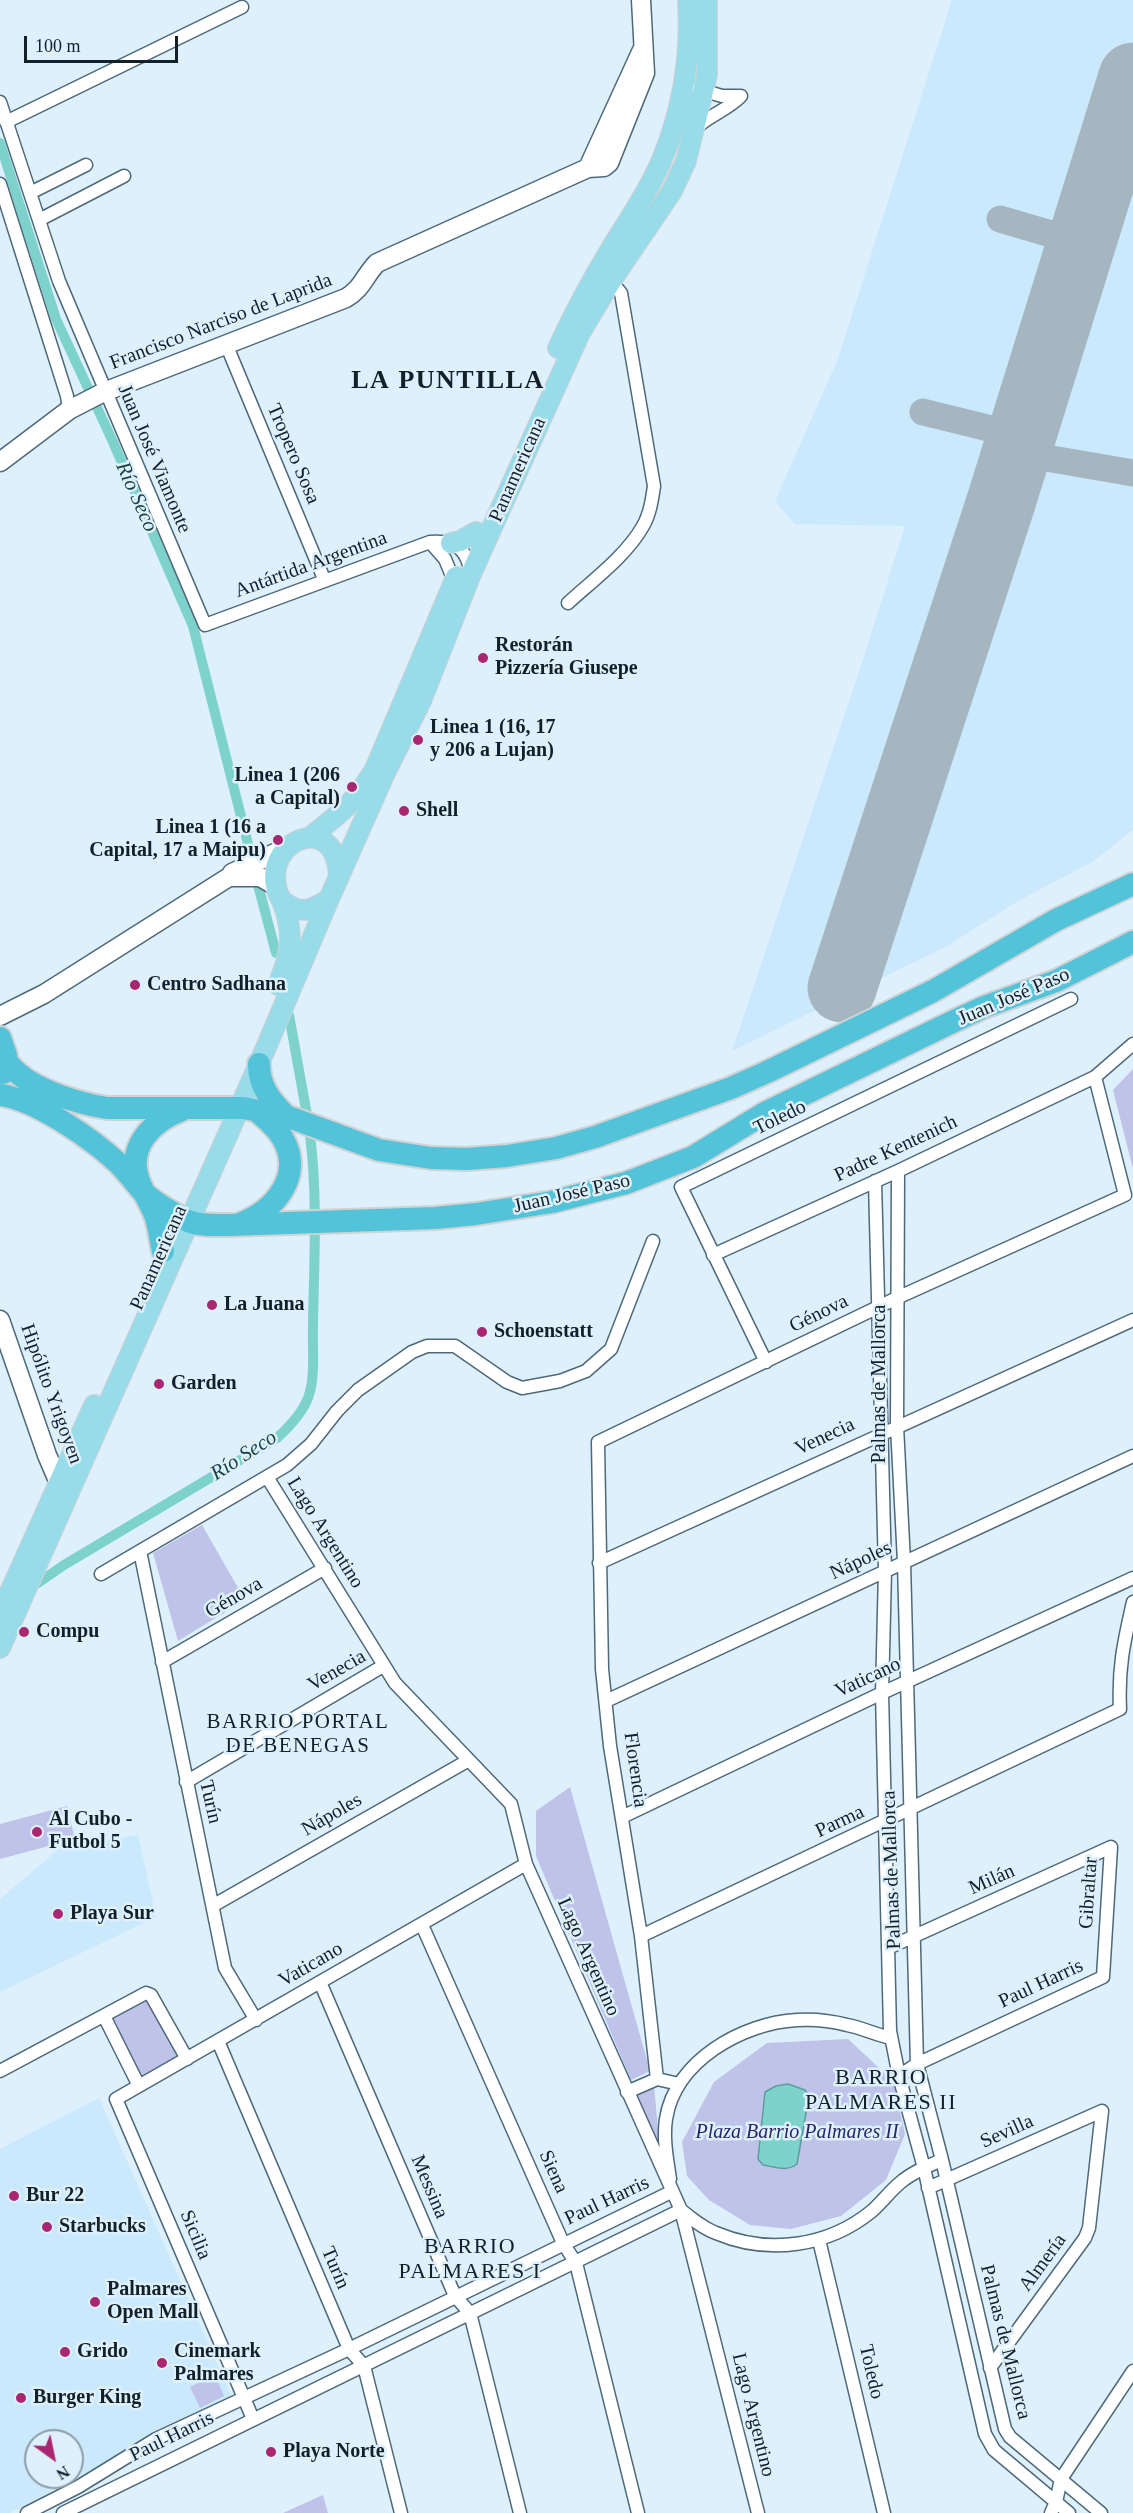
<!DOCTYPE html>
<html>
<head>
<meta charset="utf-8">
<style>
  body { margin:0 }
  #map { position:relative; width:1133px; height:2513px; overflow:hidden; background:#ddf0fc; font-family:Georgia,serif }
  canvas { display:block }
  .north { position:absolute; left:24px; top:2429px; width:60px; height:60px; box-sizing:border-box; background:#ddf0fc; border:2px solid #8d9da7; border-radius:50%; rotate:147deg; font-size:16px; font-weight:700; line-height:24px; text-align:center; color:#142027 }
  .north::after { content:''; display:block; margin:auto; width:21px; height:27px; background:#a92671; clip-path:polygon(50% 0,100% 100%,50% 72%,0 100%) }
  .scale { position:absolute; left:24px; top:36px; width:154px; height:27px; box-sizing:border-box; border:3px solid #142027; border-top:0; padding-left:8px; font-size:18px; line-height:21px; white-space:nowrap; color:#142027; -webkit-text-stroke:4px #ddf0fc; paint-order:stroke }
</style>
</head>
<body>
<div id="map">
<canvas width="1133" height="2513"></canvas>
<div class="north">N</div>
<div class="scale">100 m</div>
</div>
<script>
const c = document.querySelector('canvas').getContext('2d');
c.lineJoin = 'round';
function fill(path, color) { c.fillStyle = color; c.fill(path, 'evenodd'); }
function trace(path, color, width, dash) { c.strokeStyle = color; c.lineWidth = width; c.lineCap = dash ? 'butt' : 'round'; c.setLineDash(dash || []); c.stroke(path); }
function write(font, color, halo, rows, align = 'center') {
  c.font = font + ' Georgia,serif'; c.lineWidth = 5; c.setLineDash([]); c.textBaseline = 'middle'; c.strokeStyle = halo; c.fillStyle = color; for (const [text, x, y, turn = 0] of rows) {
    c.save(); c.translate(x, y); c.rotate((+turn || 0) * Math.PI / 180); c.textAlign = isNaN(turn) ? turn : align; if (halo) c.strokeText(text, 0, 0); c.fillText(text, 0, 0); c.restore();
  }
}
fill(new Path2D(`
  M952 0H1133V830L1092 862 1018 901 947 946 732 1051 861 666 905 526 795 524 777 504 776 499 838 359Z
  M138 1835 156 1917 0 1992V1899L59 1849Z
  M99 2098 231 2395 10 2513H0V2149ZM36 2441H72V2477H36Z`), '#cae9fc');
fill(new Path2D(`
  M1133 1069V1169L1113 1090Z
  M202 1525 245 1600 178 1641 153 1553Z
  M570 1787 650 2071 631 2080 536 1856V1811Z
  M67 1806 75 1839 0 1859V1824Z
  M146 1993 187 2059 139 2086 104 2016Z
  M848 2039 893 2081 905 2134 886 2180 841 2216 791 2229 750 2225 709 2200 687 2176 682 2142 714 2082 767 2043Z
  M654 2086 660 2151 636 2095Z
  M215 2375 224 2396 200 2408 190 2387Z
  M323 2495 328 2513H283Z`), '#bfc2e9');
const water = new Path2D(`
  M788 2084 805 2090 809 2096 797 2164C787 2172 775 2167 763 2165L758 2159 765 2092 776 2086Z`);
fill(water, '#7ed2cc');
trace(water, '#5e9d9a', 1.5);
trace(new Path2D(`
  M0 143 56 319 113 442 193 626 251 856
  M258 885 276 953
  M289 1015 307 1115
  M38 1583 64 1565 277 1438C289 1427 302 1414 308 1398 316 1377 312 1347 313 1325 314 1262 318 1198 310 1135`), '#7ed2cc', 10);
trace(new Path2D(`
  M1000 219 1068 239 1077 235 1089 220
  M1068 239 1076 251V263
  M923 412 992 429 1001 428 1030 411
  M1000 435 1007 452V485
  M1017 453 1133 473`), '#a6b6c1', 27);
trace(new Path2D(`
  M842 988 1001 502 1133 77`), '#a6b6c1', 69);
const street = new Path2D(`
  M698 89 722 96H741
  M0 102 59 281 205 625 430 542C455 540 467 548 471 574
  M6 122 242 7
  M696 128C709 115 728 110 741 96
  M0 184 67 396 69 410
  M30 193 86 165
  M39 220 124 176
  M226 344 324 579
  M430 542 445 559 454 581
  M568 603C592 581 627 555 643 526 650 514 652 500 654 486L621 293 611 281
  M898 1171 897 1426 904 1562 917 2064 942 2160 1005 2429 1010 2437 1101 2513
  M875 1181 885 1571 882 1693 890 2031 899 2076 924 2168 985 2434 994 2450 1069 2513
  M713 1255 898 1171 1095 1077 1133 1044
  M766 1362 681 1187 1071 999
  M267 1477 395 1683 511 1804 526 1864 681 2210 758 2513
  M140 1551 225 1968 256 2020
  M599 1563 1133 1320
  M101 1574 287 1465 311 1444 337 1411 358 1390 412 1352 427 1346H455L507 1382 522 1388 560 1381 586 1371 611 1349 653 1241
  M162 1662 325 1568
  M606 1701 1133 1456
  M186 1782 383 1666
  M622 1817 882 1693 1133 1578
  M214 1905 469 1760
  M422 1925 563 2243 576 2263 638 2513
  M641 1936 1120 1709C1118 1667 1124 1642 1133 1602
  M888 1948 1111 1847 1103 1977 917 2064 899 2076
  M320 1982 455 2296 470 2313 520 2513
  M104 2016 139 2086
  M218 2041 349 2349 364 2366 401 2513
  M0 2071 146 1993 151 1995 187 2059
  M679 2084 657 2079 641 1936 610 1746 602 1669 598 1442 899 1297 1125 1195 1095 1077
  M627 2092 657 2079
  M670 2179C667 2159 663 2138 666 2119 675 2061 742 2023 797 2020 813 2019 832 2021 847 2025 863 2028 876 2035 891 2038
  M928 2188 1102 2111
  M681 2210C692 2219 703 2228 716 2233 768 2255 828 2247 872 2211 882 2202 891 2190 901 2182 913 2172 928 2166 942 2160
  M819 2240 884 2513
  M990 2368 1085 2238 1089 2228 1102 2111
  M253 2419 116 2099 526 1864
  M27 2513 78 2487 156 2439 349 2349 671 2192
  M63 2513 681 2210
  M1051 2513 1056 2502 1061 2479 1133 2371`);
const secondary = new Path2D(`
  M588 168 642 50
  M0 462 69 410 104 392 346 298C362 289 365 275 377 263L588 168 604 167 609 163 645 73 641 0
  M232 873 290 846
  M0 1016 44 994 229 877H260L276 886
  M0 1320 47 1455 59 1483`);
const primary = new Path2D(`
  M558 348C574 313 592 280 612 247 631 216 652 186 665 152 684 103 691 52 688 0
  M451 543 460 541 476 532
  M309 838C340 813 354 804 375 769L456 577
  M339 876C336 812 267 838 276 885 277 893 280 900 287 904 303 915 314 909 329 899L385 773 421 701 471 574 580 333 611 281 672 191 686 161 707 75V0
  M278 985C291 953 295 934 282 901
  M0 1614 94 1405
  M0 1648 259 1064 329 899`);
const highway = new Path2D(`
  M0 1038 6 1055 3 1073
  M6 1060C24 1088 76 1103 107 1108H243L286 1116 379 1150 431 1158 467 1159 507 1156 556 1148 595 1137 731 1088 767 1072 933 991 1056 920 1133 884
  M259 1064C259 1087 271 1101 286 1116
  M0 1095C35 1099 92 1139 118 1163 128 1173 136 1184 145 1194 157 1204 174 1214 188 1221 200 1226 216 1225 229 1225L435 1218 476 1214 552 1202 626 1183 693 1157 765 1113 948 1024 984 1007 1056 981 1133 942
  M242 1223C275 1210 304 1175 283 1139 277 1127 267 1120 258 1112
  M163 1251C160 1239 159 1226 155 1215 150 1203 143 1192 139 1181 126 1146 153 1121 182 1110`);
trace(street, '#4d697a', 15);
trace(secondary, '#4d697a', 21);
trace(primary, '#d0d2d4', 22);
trace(highway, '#d0d2d4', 26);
trace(street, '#fff', 12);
trace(secondary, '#fff', 18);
trace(primary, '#98dbe9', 20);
trace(highway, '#53c3da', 22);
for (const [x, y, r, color] of [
  [483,658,6,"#a92671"],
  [418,740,6,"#a92671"],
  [352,787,6,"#a92671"],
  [404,811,6,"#a92671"],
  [278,840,6,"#a92671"],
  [135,985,6,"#a92671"],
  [212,1305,6,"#a92671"],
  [482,1332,6,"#a92671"],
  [159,1384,6,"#a92671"],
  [24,1632,6,"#a92671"],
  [37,1832,6,"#a92671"],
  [58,1914,6,"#a92671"],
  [14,2196,6,"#a92671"],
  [47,2227,6,"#a92671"],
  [95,2302,6,"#a92671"],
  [65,2352,6,"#a92671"],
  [162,2363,6,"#a92671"],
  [21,2398,6,"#a92671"],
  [271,2452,6,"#a92671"]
]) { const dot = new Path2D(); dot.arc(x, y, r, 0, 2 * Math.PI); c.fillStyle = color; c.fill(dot); trace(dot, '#ddf0fc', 2); }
write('20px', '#142027', '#ddf0fc', [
  ["Francisco Narciso de Laprida",221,322,-21],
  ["Tropero Sosa",293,454,67],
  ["Juan José Viamonte",154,459,67],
  ["Panamericana",518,470,-66],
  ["Antártida Argentina",311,565,-20],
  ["Juan José Paso",1014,997,-23],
  ["Toledo",780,1118,-26],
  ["Padre Kentenich",896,1149,-25],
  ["Juan José Paso",572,1194,-13],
  ["Panamericana",159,1258,-66],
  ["Génova",819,1314,-26],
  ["Palmas de Mallorca",880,1384,-90],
  ["Hipólito Yrigoyen",51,1394,70],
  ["Venecia",825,1437,-25],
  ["Lago Argentino",325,1533,58],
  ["Nápoles",861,1561,-25],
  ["Génova",234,1598,-30],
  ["Venecia",337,1671,-30],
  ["Vaticano",868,1678,-25],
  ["Florencia",635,1770,82],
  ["Turín",210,1802,77],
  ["Nápoles",332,1815,-30],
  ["Parma",840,1822,-25],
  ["Palmas de Mallorca",892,1870,-92],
  ["Milán",992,1880,-24],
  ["Gibraltar",1089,1893,-86],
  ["Lago Argentino",588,1957,66],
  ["Vaticano",311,1965,-30],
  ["Paul Harris",1041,1984,-25],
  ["Sevilla",1007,2132,-24],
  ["Siena",553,2172,66],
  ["Messina",429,2187,67],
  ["Paul Harris",607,2201,-25],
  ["Sicilia",195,2235,67],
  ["Almería",1043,2263,-54],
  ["Turín",335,2268,67],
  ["Palmas de Mallorca",1005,2342,76],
  ["Toledo",871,2372,77],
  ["Lago Argentino",753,2415,76],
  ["Paul Harris",172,2437,-26]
]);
write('bold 20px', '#142027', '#ddf0fc', [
  ["Restorán",495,646],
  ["Pizzería Giusepe",495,669],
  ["Linea 1 (16, 17",430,728],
  ["y 206 a Lujan)",430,751],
  ["Linea 1 (206",340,776,"right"],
  ["a Capital)",340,799,"right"],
  ["Shell",416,811],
  ["Linea 1 (16 a",266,828,"right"],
  ["Capital, 17 a Maipu)",266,851,"right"],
  ["Centro Sadhana",147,985],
  ["La Juana",224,1305],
  ["Schoenstatt",494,1332],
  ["Garden",171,1384],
  ["Compu",36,1632],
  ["Al Cubo -",49,1820],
  ["Futbol 5",49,1843],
  ["Playa Sur",70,1914],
  ["Bur 22",26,2196],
  ["Starbucks",59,2227],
  ["Palmares",107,2290],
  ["Open Mall",107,2313],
  ["Grido",77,2352],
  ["Cinemark",174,2352],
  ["Palmares",174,2375],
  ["Burger King",33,2398],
  ["Playa Norte",283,2452]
], 'left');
write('italic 20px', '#2a2567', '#ddf0fc', [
  ["Plaza Barrio Palmares II",797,2133]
]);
write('italic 21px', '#1b4340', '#ddf0fc', [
  ["Río Seco",136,497,66],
  ["Río Seco",244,1456,-33]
]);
c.letterSpacing = '1.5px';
write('21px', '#142027', '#ddf0fc', [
  ["BARRIO PORTAL",298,1722],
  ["DE BENEGAS",298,1746]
]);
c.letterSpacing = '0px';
c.letterSpacing = '1.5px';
write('22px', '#142027', '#ddf0fc', [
  ["BARRIO",881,2078],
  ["PALMARES II",881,2103],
  ["BARRIO",470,2247],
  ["PALMARES I",470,2272]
]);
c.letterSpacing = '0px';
c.letterSpacing = '1.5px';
write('bold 26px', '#142027', '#ddf0fc', [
  ["LA PUNTILLA",448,381]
]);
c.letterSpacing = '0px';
</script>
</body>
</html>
